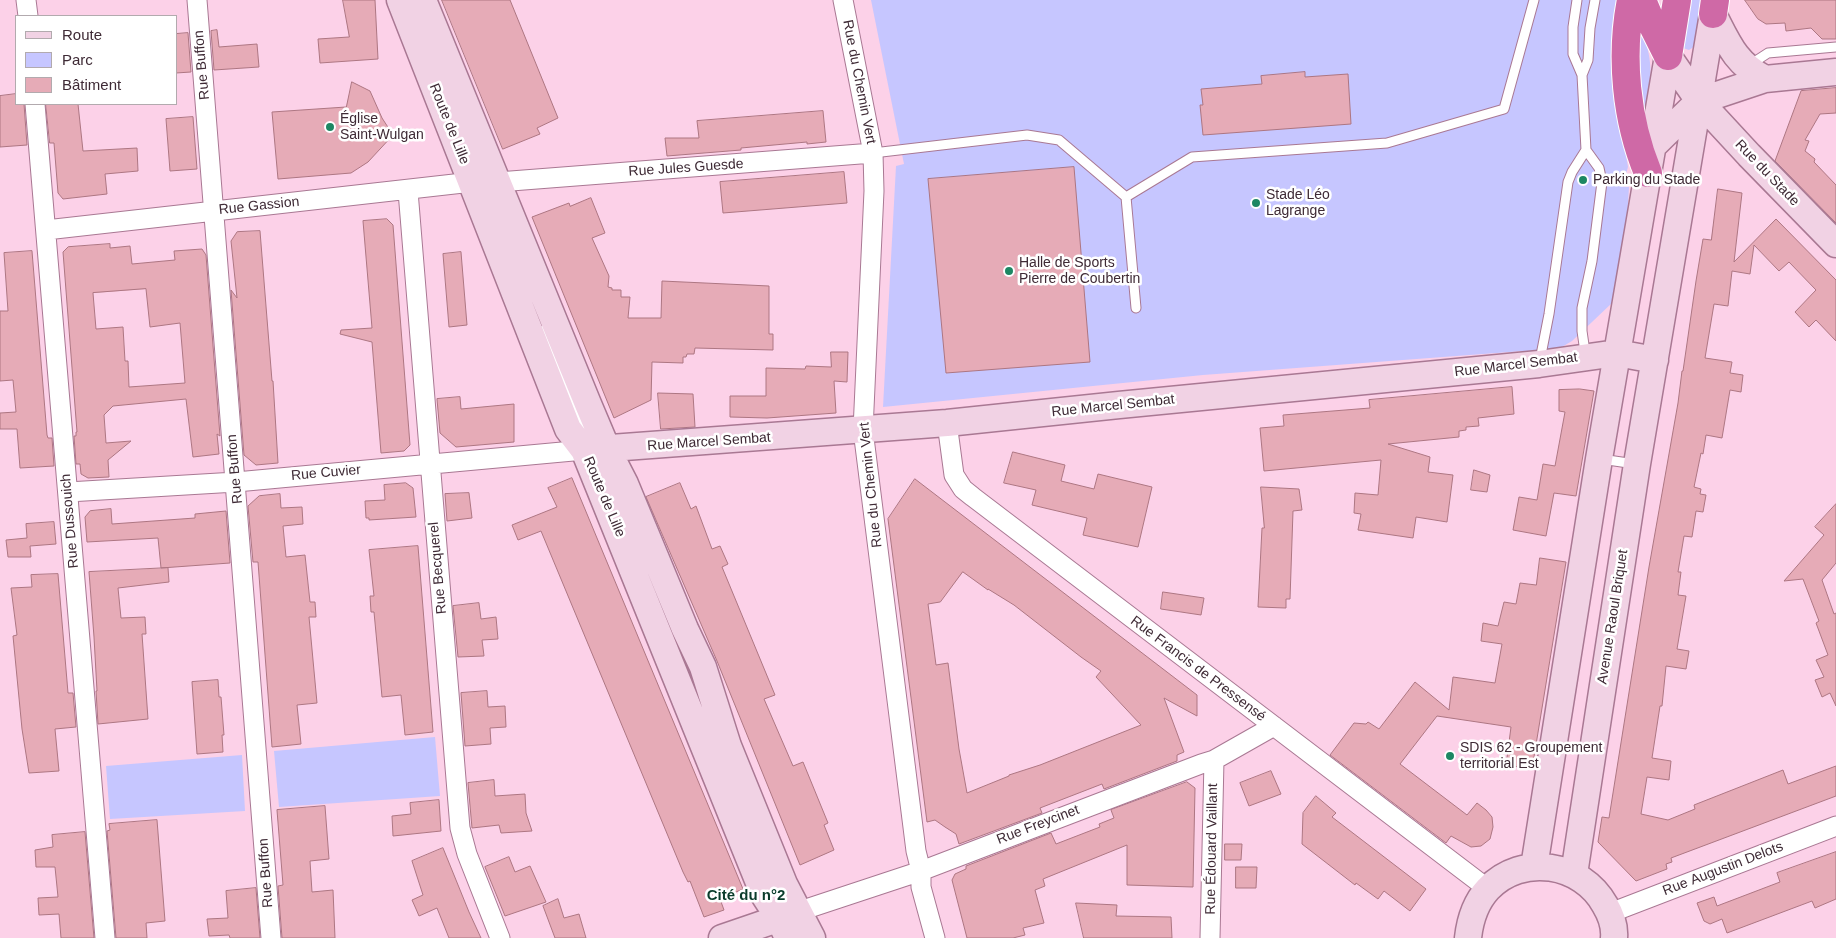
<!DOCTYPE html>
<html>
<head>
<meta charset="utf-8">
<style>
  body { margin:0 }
  #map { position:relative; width:1836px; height:938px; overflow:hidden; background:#fcd1e8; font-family:Arial,sans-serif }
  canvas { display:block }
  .legend { position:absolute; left:15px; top:15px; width:162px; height:90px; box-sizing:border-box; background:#fff; border:1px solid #b2aaae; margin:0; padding:6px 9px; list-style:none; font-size:15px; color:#3e2a35 }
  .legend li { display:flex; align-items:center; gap:10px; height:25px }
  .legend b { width:25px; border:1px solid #b2aaae }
</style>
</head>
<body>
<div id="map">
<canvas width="1836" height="938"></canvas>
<ul class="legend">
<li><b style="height:6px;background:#f1d2e4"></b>Route</li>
<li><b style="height:14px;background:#c6c6ff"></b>Parc</li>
<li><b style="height:14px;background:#e6abb7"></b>Bâtiment</li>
</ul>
</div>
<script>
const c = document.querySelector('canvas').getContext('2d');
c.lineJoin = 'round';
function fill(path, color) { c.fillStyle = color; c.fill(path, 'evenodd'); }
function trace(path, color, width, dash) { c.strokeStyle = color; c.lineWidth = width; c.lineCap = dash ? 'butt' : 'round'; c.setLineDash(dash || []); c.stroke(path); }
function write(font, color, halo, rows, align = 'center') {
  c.font = font + ' Arial,sans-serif'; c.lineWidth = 5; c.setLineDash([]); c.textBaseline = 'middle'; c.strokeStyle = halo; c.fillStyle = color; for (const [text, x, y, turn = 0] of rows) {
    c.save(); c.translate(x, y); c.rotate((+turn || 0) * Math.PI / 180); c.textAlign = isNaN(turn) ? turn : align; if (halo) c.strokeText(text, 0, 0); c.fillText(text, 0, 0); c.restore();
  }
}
fill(new Path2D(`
  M871 0H1618L1613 28 1612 72 1628 167 1626 174 1616 175 1620 186 1629 187 1626 236 1612 303 1572 341 1555 351H1523L1203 375 883 407 896 166 904 164Z
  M1688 0H1702L1695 46 1689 50 1683 48Z
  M1641 28C1653 61 1652 72 1647 106L1642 107 1635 52Z
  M435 737 440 796 279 807 274 751Z
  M242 755 245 811 110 819 106 766Z`), '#c6c6ff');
const building = new Path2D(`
  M343 0H375L378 59 320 63 318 39 349 37Z
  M442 0H510L558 118 537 128 540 134 503 149Z
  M1745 0H1836V39H1822L1811 28 1786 31 1785 23 1766 24 1758 19Z
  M217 30 219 47 257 44 259 67 214 70 211 31Z
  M188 33 191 72 176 73V34Z
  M1305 72V77L1348 74 1351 124 1203 135 1200 105H1203L1201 89 1262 84 1261 76Z
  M352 82 370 91 382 118 393 135 368 162 351 173 278 179 272 112 346 107Z
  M1836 88V113L1820 114 1805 140 1809 141 1805 151 1815 159 1814 162 1836 185V223L1775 161 1801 91Z
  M16 94V104H24L27 145 0 147V96Z
  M46 104H78L83 151 137 148 138 171 105 174 107 194 63 199 58 193 54 143H50Z
  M823 111 826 142 807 144V142L741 148V150L667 156 665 138H699L697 121Z
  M193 117 197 169 170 171 166 119Z
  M1074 167 1090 362 946 373 928 179Z
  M844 172 847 203 723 213 720 182Z
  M1718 189 1742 193 1734 262 1776 219 1836 280V341L1816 320 1809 327 1795 312 1816 290 1789 262 1779 271 1754 245 1750 274 1732 271 1728 306 1714 304 1705 358 1732 362 1730 373 1743 375 1741 392 1730 390 1722 438 1706 435 1703 454 1701 453 1694 487 1701 489 1700 494 1706 495 1703 512 1696 511 1692 537 1684 536 1678 572H1681L1678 595 1686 596 1677 649 1689 651 1686 669 1666 666 1662 706H1660L1652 758 1671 761 1669 780 1647 777 1641 814 1668 820 1695 809 1694 805 1783 770 1788 784 1836 766V796L1671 858 1672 862 1666 864 1667 869 1636 881 1598 842 1602 817 1609 818 1649 567 1678 403 1682 371H1683L1696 281 1703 239 1711 240Z
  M591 198 605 233 592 238 609 276 608 287 612 288V290H621V297H630L628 318H661L662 281 769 286V334H773V350L695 348 694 354H687L686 357H683V363L652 362 651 400 614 418 532 217 569 203 570 206Z
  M387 219 393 225 410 445 404 451 381 453 372 342 340 334 341 330 372 328 363 221Z
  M260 231 272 381H273L278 463 256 465 244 455 231 290 237 298 231 241 237 232Z
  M110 244V248L130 246 132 264 175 260 174 251 202 249 206 255 220 436 217 434 219 454 193 457 186 399 113 406 104 415 106 443 131 441 108 460 109 477 88 478 81 474 80 464H76L74 436H76V432H77L63 252 68 247ZM146 289 150 327 180 323 185 383 129 387 128 361H125L123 327 96 329 93 293Z
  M32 251 47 435 48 438H52L54 466 20 468 17 429H0V413L16 412 13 380 0 381V311H8L4 253Z
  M461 252 467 325 449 327 443 254Z
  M831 352H848L847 382 834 381 836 413 767 418 730 417V396H766V368L805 369 806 366 831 367Z
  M1512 387 1514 414 1478 418 1479 426 1466 427V430L1459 431V437L1388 444 1430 457 1428 472 1453 475 1447 522 1416 517 1413 538 1358 530 1361 514 1354 513 1355 493 1378 495 1381 460 1264 471 1260 428 1284 426 1283 415 1370 408 1369 400Z
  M1580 389 1594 391 1576 496 1554 493 1546 536 1513 530 1519 497 1537 500 1543 464 1555 466 1565 412 1559 411V390Z
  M658 393 693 394 695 427 661 429Z
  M460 397 461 409 514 404V442L456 447 440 433 437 399Z
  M1013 452 1065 465 1061 481 1094 489 1098 474 1152 487 1138 547 1083 535 1087 518 1032 505 1036 490 1004 483Z
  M1474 470 1490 475 1487 492 1471 490Z
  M572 478 743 889 720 899 724 910 704 917 690 881 688 882 683 872 541 531 518 540 512 525 557 507 548 488Z
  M915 479 1197 695V716L1164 698 1184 752 1177 755V761L1104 789 1102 784 1040 808 1042 813 959 844 956 834 945 827 935 820 927 822 888 519ZM963 572 988 590V589L1014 605 1081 657 1101 671 1096 677 1141 725 1040 765 1009 775V776L967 793 959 749 948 663 936 665 928 604 940 602Z
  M406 483 413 488 416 517 369 520V518H366L365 501 385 500 384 485Z
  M680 483 691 509 696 506 712 549 720 546 728 564 722 567 775 695 764 699 793 766 803 762 828 823 824 825 834 850 800 865 717 661 646 497Z
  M1261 487 1299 489 1302 510 1293 511 1290 599H1286V608L1258 607 1262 528H1264Z
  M469 493 472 518 447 521 445 494Z
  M280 494 281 508 302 507 303 524 283 526 286 557 305 555 310 602H315L316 617H309L317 703 297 705 301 744 272 747 258 562H253L248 506 259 496Z
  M1836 504V563L1822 580 1834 614 1836 613V706L1830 693 1822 697 1815 680 1824 677 1816 660 1828 655 1816 623 1819 621 1803 579 1784 581 1824 535 1815 527Z
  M111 509 112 524 195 518V514L226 511 230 563 161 568 158 538 87 542 85 517 90 511Z
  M54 522 56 544 30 546 31 557H8L6 540 27 538 26 524Z
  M418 546 433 732 405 735 401 695 382 697 374 612H371L370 596H374L369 550Z
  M1540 558 1566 562 1532 769 1506 765 1511 727 1437 716 1400 764 1467 815 1477 803 1486 810 1492 817 1493 827 1490 839 1481 846 1471 847 1451 836 1446 843 1330 755 1354 723 1366 724 1368 722 1379 729 1415 682 1449 710 1453 677 1495 683 1502 644 1481 641 1483 623 1498 626 1504 602 1516 604 1520 583 1536 585Z
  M168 568 169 582 118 588 121 618 145 617 146 634H142L148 719 98 724 96 691H97L94 637 89 572Z
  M58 574 68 693H73L76 727 55 729 59 771 29 773 22 729 13 636 17 635 11 588 32 587 31 575Z
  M1163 592 1204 598 1201 615 1161 609Z
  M479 603 481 619 496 617 498 639 482 640 484 656 458 657 453 606Z
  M218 680 219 697H221L224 735H222L223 752 197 754 192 682Z
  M487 691 488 707 505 706 506 727 490 728 491 744 465 746 461 693Z
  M1271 771 1281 794 1249 806 1240 783Z
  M494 780 495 796 525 794 526 813 532 831 501 833 499 825 472 828 468 783Z
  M1187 782 1195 788 1193 887 1127 885V845L1043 879 1045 886 1035 890 1044 923 1023 928 1025 935 1013 938H967L952 880 955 874 966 869V866L1051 833 1056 844 1100 827 1099 824 1114 818 1111 810Z
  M1316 796 1336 813 1332 817 1426 889 1410 911 1384 891 1378 899 1356 883 1355 885 1302 844 1303 813Z
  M439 800 441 831 393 836 392 816 411 814 410 803Z
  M325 806 329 859 310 861 312 892 333 890 335 938H282L278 886 283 885 277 810Z
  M157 820 165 921 146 923 147 938H116L107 831 110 830 109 824Z
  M85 832 94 938H61L59 914 39 915 38 898 58 897 55 867H36L35 850 53 847 52 835Z
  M1225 844H1242L1241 860H1225Z
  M443 848 469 912 481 938H449L437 908 419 916 416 909 412 900 423 895 412 861Z
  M1836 852V899L1815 908 1812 901 1727 933 1722 919 1710 924 1704 921 1697 903 1714 897 1717 906 1780 882 1777 873Z
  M509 857 515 872 530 866 546 902 505 916 485 867Z
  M1236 867H1257L1256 888H1236Z
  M256 888 260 938H230L229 935 209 936 207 919 228 918 226 891Z
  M558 899 564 918 579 914 586 938H555L543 906Z
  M1076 903 1117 905 1116 916 1171 917 1172 938H1084Z`);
fill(building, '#e6abb7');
trace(building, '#ad7682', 1);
const lane = new Path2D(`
  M1577 0 1573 27V54L1582 75 1586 150 1599 168 1602 182 1592 261 1582 308V331L1584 345 1587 354
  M1748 66 1768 53 1836 47
  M1582 75 1588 60 1590 28 1595 0
  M873 153 1027 135 1059 140 1126 197 1136 308
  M1126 197 1192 157 1387 143 1504 109 1534 0
  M544 330 583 425V437
  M1540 360 1549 314 1568 182 1572 172 1586 150
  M1601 459 1635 464`);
const street = new Path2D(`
  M26 0 28 16
  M197 0 271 938
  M843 0 873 153 874 191 863 430 916 851 921 871V887L935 938
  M35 104 105 938
  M498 182 873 153
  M408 191 460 828 467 854 500 938
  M46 230 472 182
  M947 423 954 475 963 489 973 497 1488 889
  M68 492 236 482 584 450
  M797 912 921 871 1201 764 1214 760 1274 726
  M1610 913 1836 826
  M1210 938 1214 760`);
const secondary = new Path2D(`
  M400 0 568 429 584 450 764 895 779 918 788 938
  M423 0 588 404 607 449 625 484 685 629 703 667 728 746 784 884 812 938
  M1713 14C1728 43 1735 63 1765 79
  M1668 56 1699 101 1749 155 1836 244
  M1653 146 1699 101 1765 79 1836 72
  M584 450 947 423 1119 405 1539 364 1617 353 1655 360
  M1534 867 1599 459 1668 56
  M1574 874 1637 464 1713 14
  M722 938 795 913
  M1468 938C1470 920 1475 903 1488 889 1522 853 1582 863 1605 905 1611 915 1615 927 1614 938`);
const highway = new Path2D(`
  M1631 0C1620 56 1626 120 1648 173
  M1642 0 1652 24 1668 56
  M1713 14 1715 0
  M1668 56 1677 0`);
trace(lane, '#a97893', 11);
trace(street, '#a97893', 21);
trace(secondary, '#a97893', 29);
trace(highway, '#fff', 30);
trace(lane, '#fff', 9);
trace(street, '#fff', 19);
trace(secondary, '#f1d2e4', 26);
trace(highway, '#cf69a6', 28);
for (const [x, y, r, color] of [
  [330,127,5,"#1d8763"],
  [1583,180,5,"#1d8763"],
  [1256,203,5,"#1d8763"],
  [1009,271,5,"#1d8763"],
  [1450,756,5,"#1d8763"]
]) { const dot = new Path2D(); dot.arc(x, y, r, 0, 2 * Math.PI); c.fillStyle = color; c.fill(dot); trace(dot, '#fff', 2); }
write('14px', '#3e2a35', '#fff', [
  ["Rue Buffon",202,65,-95],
  ["Rue du Chemin Vert",859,82,79],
  ["Route de Lille",449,124,68],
  ["Rue Jules Guesde",686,168,-4],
  ["Rue du Stade",1767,173,46],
  ["Rue Gassion",259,206,-6],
  ["Rue Marcel Sembat",1516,365,-7],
  ["Rue Marcel Sembat",1113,406,-6],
  ["Rue Marcel Sembat",709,442,-4],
  ["Rue Buffon",235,469,-95],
  ["Rue Cuvier",326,473,-5],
  ["Rue du Chemin Vert",871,485,-96],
  ["Route de Lille",604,497,67],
  ["Rue Dussouich",70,521,-95],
  ["Rue Becquerel",438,568,-95],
  ["Avenue Raoul Briquet",1613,617,-81],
  ["Rue Francis de Pressensé",1198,669,37],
  ["Rue Freycinet",1038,825,-21],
  ["Rue Édouard Vaillant",1212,849,-89],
  ["Rue Augustin Delots",1723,869,-21],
  ["Rue Buffon",266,873,-94]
]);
write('14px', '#3e2a35', '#fff', [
  ["Église",340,119],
  ["Saint-Wulgan",340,135],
  ["Parking du Stade",1593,180],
  ["Stade Léo",1266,195],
  ["Lagrange",1266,211],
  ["Halle de Sports",1019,263],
  ["Pierre de Coubertin",1019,279],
  ["SDIS 62 - Groupement",1460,748],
  ["territorial Est",1460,764]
], 'left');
write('bold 15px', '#0a3c2b', '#fff', [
  ["Cité du n°2",746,896]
]);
</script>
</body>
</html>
